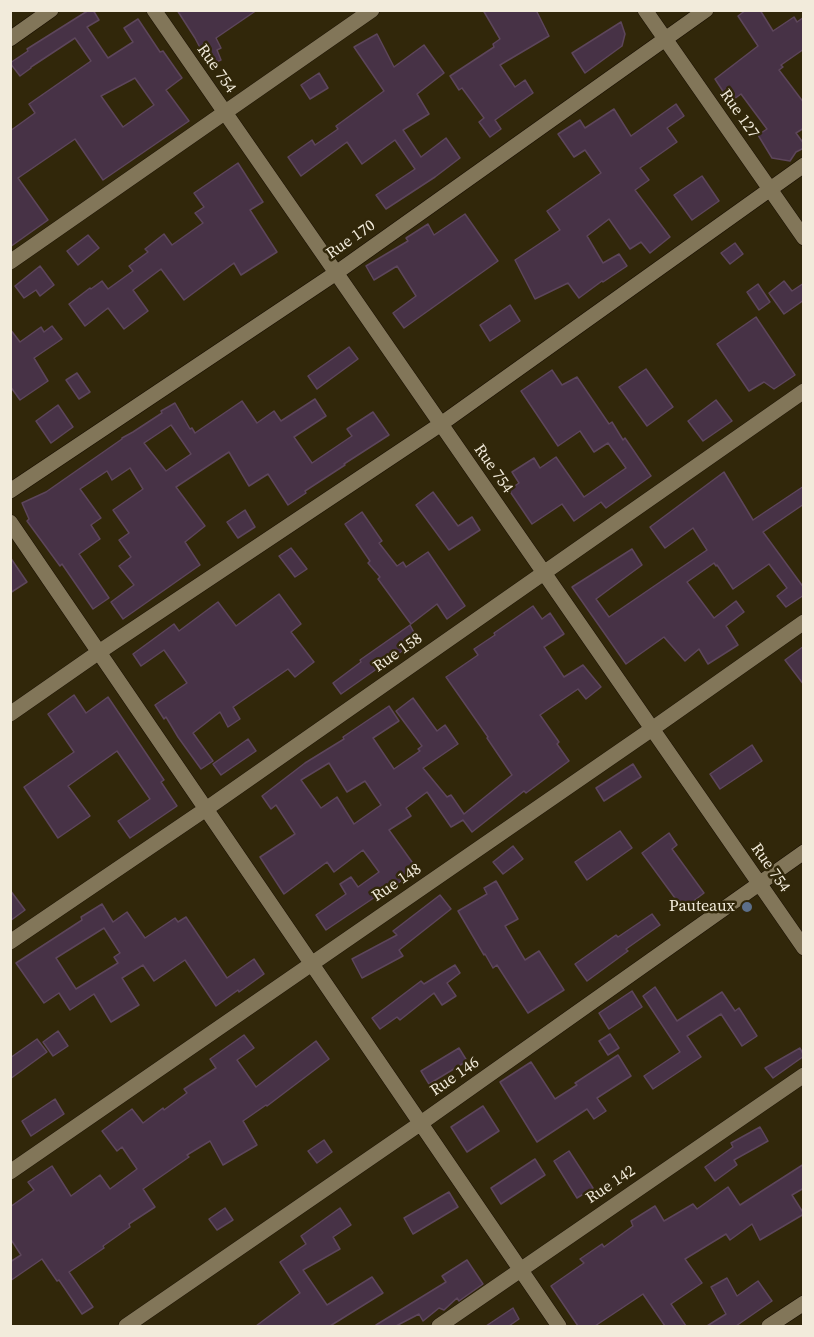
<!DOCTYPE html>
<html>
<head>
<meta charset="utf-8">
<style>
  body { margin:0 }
  #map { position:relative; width:814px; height:1337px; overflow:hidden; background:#31270a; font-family:"Source Serif 4",serif }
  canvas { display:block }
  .frame { position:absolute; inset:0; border:12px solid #f2ebdb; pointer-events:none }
</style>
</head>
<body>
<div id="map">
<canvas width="814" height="1337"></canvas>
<div class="frame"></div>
</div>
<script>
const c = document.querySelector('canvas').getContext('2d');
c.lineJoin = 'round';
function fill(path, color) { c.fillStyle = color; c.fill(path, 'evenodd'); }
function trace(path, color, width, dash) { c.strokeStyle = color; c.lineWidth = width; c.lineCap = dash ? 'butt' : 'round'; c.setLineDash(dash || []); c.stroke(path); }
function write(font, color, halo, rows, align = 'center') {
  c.font = font + ' "Source Serif 4",serif'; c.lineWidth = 5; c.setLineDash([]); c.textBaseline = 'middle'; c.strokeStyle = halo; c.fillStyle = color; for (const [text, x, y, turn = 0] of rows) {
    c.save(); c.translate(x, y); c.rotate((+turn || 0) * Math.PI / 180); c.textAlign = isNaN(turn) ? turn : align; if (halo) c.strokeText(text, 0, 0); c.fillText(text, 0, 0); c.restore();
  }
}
const building = new Path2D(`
  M89 10H93L99 20 87 27 108 58 133 42 124 28 138 19 160 52 163 51 182 78 166 90 189 121 103 180 75 139 18 178 48 220 10 247V131L35 113 29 104 91 61 75 38 31 67V68L20 76 10 63 28 51 27 49ZM135 78 154 105 123 127 101 96Z
  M177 10H257L216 38 221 48 217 50 221 60 209 65 195 38Z
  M483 10H536L549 36 500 65 515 87 525 80 533 93 495 120 501 129 490 137 479 122 484 118 462 88 459 90 450 76 494 47 493 44 500 39Z
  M746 10H760L773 31 794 17 797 22 804 17V49L781 65 783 67 779 70 804 103V128L796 133 804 144V148L796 152 790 161 772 158 758 135 767 129 741 94 730 102 715 79 758 46 738 16Z
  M621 22 625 34 622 46 585 73 572 53Z
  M377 34 394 67 424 45 444 73 417 94 429 114 403 130 421 157 446 138 460 158 435 177 386 209 376 195 415 169 395 140 362 164 347 142 301 176 288 157 312 140 315 145 338 129 336 126 384 91 354 47Z
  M319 73 328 88 310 99 301 85Z
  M676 104 684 116 667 128 677 142 640 168 649 180 635 190 670 237 650 253 641 242 630 249 609 219 587 236 603 263 619 254 627 266 603 282 602 281 579 298 568 283 535 299 515 260 560 230 547 211 601 173 585 150 574 157 558 134 580 120 585 128 614 109 631 136Z
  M238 163 263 202 250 210 277 252 241 275 234 263 184 300 161 269 133 290 148 311 124 329 108 308 85 326 69 304 90 288 91 289 102 281 108 289 133 271 129 266 148 252 145 249 164 234 172 245 203 223 195 213 204 207 194 193Z
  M702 176 719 201 692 220 674 195Z
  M465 214 498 261 404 328 393 313 416 296 397 266 374 280 366 266 408 241 406 238 428 224 434 235Z
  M88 235 99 248 78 265 67 251Z
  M735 243 743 254 730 264 721 253Z
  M40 266 54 285 40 296 36 290 24 298 15 286Z
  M784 281 792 291 804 283V300L784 314 769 293Z
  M758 284 770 302 759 310 747 292Z
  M510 305 520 321 490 341 480 325Z
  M756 317 795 375 774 389 764 382 749 391 717 344Z
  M52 326 62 339 34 358 48 381 20 400 10 386V329L20 342 41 327 44 332Z
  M349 347 358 359 317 389 308 376Z
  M646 369 673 407 647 426 619 387Z
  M552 370 562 385 577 377 609 424 612 422 623 440 625 438 651 476 606 508 601 502 574 521 562 504 532 524 509 490 519 483 512 472 534 458 540 468 556 457 584 497 626 468 608 443 594 452 580 431 558 446 521 391Z
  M77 373 90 392 79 399 66 380Z
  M315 399 326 416 294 437 312 463 352 436 347 429 373 412 389 435 344 464 345 465 305 491 306 493 288 505 268 474 249 486 229 452 176 487 205 526 185 542 200 565 123 619 111 602 134 585 119 566 131 557 119 540 129 533 113 510 143 489 130 468 112 480 107 471 80 489 101 518 91 525 100 539 79 554 109 598 93 609 62 564 60 566 27 521 29 519 22 503 46 492 122 439V438L133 432 162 413 161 411 175 403 190 429 192 428 195 433 242 401 257 423 274 411 281 421ZM171 425 191 454 166 471 144 443Z
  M716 400 732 421 703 441 688 421Z
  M58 405 73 427 51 443 36 421Z
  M724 472 753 520 804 486V504L763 532 804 588V595L786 607 777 596 787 588 769 564 733 589 717 565 716 566 714 563 687 582 714 618 736 601 744 612 726 626 738 645 708 664 699 649 685 661 664 637 626 664 572 587 632 549 642 565 596 599 609 617 707 550 693 528 665 548 650 527Z
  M433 492 458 526 472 517 480 530 449 550 416 505Z
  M245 510 255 527 238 538 227 522Z
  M362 512 382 541 379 543 397 566 403 562 406 567 428 552 465 606 447 619 437 604 411 624 378 579 380 577 368 563 370 561 345 524Z
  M291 548 307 569 295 577 279 556Z
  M10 557 27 582 10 593Z
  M279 594 301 624 291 632 314 662 295 677 288 669 233 707 240 719 228 727 220 712 193 733 213 761 201 769 178 737 166 717 164 719 155 705 187 683 164 650 141 666 133 654 174 624 179 631 218 602 236 626Z
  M533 606 542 619 550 613 564 634 544 647 564 677 583 665 601 687 586 699 578 689 540 715 559 742 557 744 569 761 526 793 524 791 472 832 463 820 451 827 427 792 406 808 411 816 389 830 417 869 385 893 384 891 326 930 316 915 346 894 340 884 351 877 358 887 379 872 363 850 334 872 327 862 284 894 260 857 295 834 276 805 271 809 262 796 305 763 344 739 343 737 389 706 399 721 373 738 394 769 420 751 418 749 422 746 396 711 413 698 437 731 445 725 458 744 423 768 447 797 451 795 464 814 512 775 487 738 488 737 446 677 478 655 474 649 495 635 494 633ZM329 763 347 792 365 781 381 805 354 824 337 797 321 808 301 780Z
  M410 625 418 640 341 694 333 683 361 662 360 660Z
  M804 646V685L785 660Z
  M74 695 86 713 108 697 164 780 161 782 177 806 130 838 118 821 150 799 117 751 68 786 90 816 58 838 24 787 74 752 48 714Z
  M248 739 256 751 221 775 213 764Z
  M752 745 762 761 720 789 710 774Z
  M633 764 641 777 604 801 596 788Z
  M620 831 632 848 587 880 575 862Z
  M669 833 677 845 672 849 704 893 683 909 642 853Z
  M513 846 523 859 503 874 493 862Z
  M496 881 518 919 505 926 525 960 539 951 564 990 528 1013 497 965 493 968 485 954 484 955 458 911 487 894 484 888Z
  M10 890 25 910 10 921Z
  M440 895 451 909 399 950 403 956 362 978 352 959 397 935 393 931Z
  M102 904 113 922 127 912 145 938 175 918 178 922 186 917 227 978 254 959 264 974 239 992 238 990 216 1006 185 960 154 981 143 965 122 978 139 1005 111 1022 94 994 70 1010 59 993 44 1003 16 963 82 920 81 917ZM104 928 120 953 114 957 118 963 76 989 56 958Z
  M652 914 660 925 626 949 628 951 587 981 575 964 616 935 618 937Z
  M455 965 460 973 447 983 456 996 442 1005 434 993 400 1020 397 1017 380 1029 372 1018 421 981 424 984Z
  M655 987 677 1021 722 992 735 1011 739 1008 757 1036 742 1046 721 1014 687 1036 701 1057 653 1089 644 1076 680 1052 643 996Z
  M632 991 642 1007 609 1029 599 1013Z
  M58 1031 68 1046 53 1056 43 1042Z
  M610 1034 619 1048 608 1055 599 1041Z
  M244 1035 254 1048 237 1060 256 1087 316 1041 329 1059 267 1106 266 1105 243 1121 257 1145 223 1165 210 1141 187 1155 189 1157 143 1189 155 1207 129 1224 130 1227 103 1246 104 1248 69 1272 93 1307 82 1314 59 1280 57 1281 42 1259 10 1281V1262L21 1255 10 1238V1207L34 1190 28 1182 52 1166 71 1196 100 1175 110 1189 137 1169 122 1147 117 1151 102 1131 132 1109 143 1123 163 1108 164 1110 187 1093 184 1089 216 1068 210 1059Z
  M37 1039 47 1052 10 1079V1058Z
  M459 1048 467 1061 429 1084 421 1071Z
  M800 1048 804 1056 773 1078 765 1068Z
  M618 1055 631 1076 597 1098 606 1111 594 1119 587 1109 537 1142 500 1082 531 1062 555 1099 577 1085 575 1083Z
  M55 1099 64 1114 31 1136 22 1121Z
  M483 1106 499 1131 467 1152 451 1127Z
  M760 1127 768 1141 734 1160 737 1165 715 1181 705 1167 733 1147 731 1143Z
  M324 1140 332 1152 317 1163 308 1151Z
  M569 1151 593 1188 577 1198 554 1161Z
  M535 1159 545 1175 501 1204 491 1188Z
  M804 1164V1188L792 1195 804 1214 760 1240 752 1224 730 1240 726 1234 685 1259 702 1283 671 1304 686 1326H665L643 1294 595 1326H578L551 1286 584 1263 580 1259 602 1244 604 1247 633 1226 631 1221 655 1206 664 1221 693 1204 697 1209 728 1187 740 1205Z
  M449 1192 458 1207 413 1234 404 1218Z
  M225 1208 233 1220 217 1230 209 1219Z
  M340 1208 351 1225 333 1237 340 1249 303 1270 327 1305 372 1277 383 1293 330 1326H256L300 1293 280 1262 306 1244 301 1236Z
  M467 1260 483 1284 459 1301 457 1298 444 1310 439 1308 423 1321 419 1314 396 1326H376V1325L446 1282 442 1276Z
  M727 1278 737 1296 758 1281 772 1301 736 1326H707L726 1314 711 1287Z
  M513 1308 519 1319 509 1326H486Z`);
fill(building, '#473246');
trace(building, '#5d465b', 1.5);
const minor = new Path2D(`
  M154 10 804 948
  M645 10 804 238
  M10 39 51 10
  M10 262 372 10
  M10 491 336 273 706 10
  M10 522 559 1326
  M10 714 99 652 441 424 804 165
  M10 942 206 809 804 391
  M10 1172 652 729 804 622
  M126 1326 421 1123 804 852
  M439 1326 804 1075
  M769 1326 804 1303`);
trace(minor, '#190f00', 16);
trace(minor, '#827659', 15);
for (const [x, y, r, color] of [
  [747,907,6,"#5c6f8a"]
]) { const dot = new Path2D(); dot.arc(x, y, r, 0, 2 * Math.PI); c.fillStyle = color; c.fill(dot); trace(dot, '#31270a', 2); }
write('16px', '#f2ebdb', '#31270a', [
  ["Rue 754",216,69,55],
  ["Rue 127",739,114,55],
  ["Rue 170",351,240,-35],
  ["Rue 754",493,469,55],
  ["Rue 158",398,653,-35],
  ["Rue 754",770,868,55],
  ["Rue 148",397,883,-34],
  ["Rue 146",455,1077,-35],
  ["Rue 142",611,1185,-34]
]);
write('16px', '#f2ebdb', '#31270a', [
  ["Pauteaux",735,907]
], 'right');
</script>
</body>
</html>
